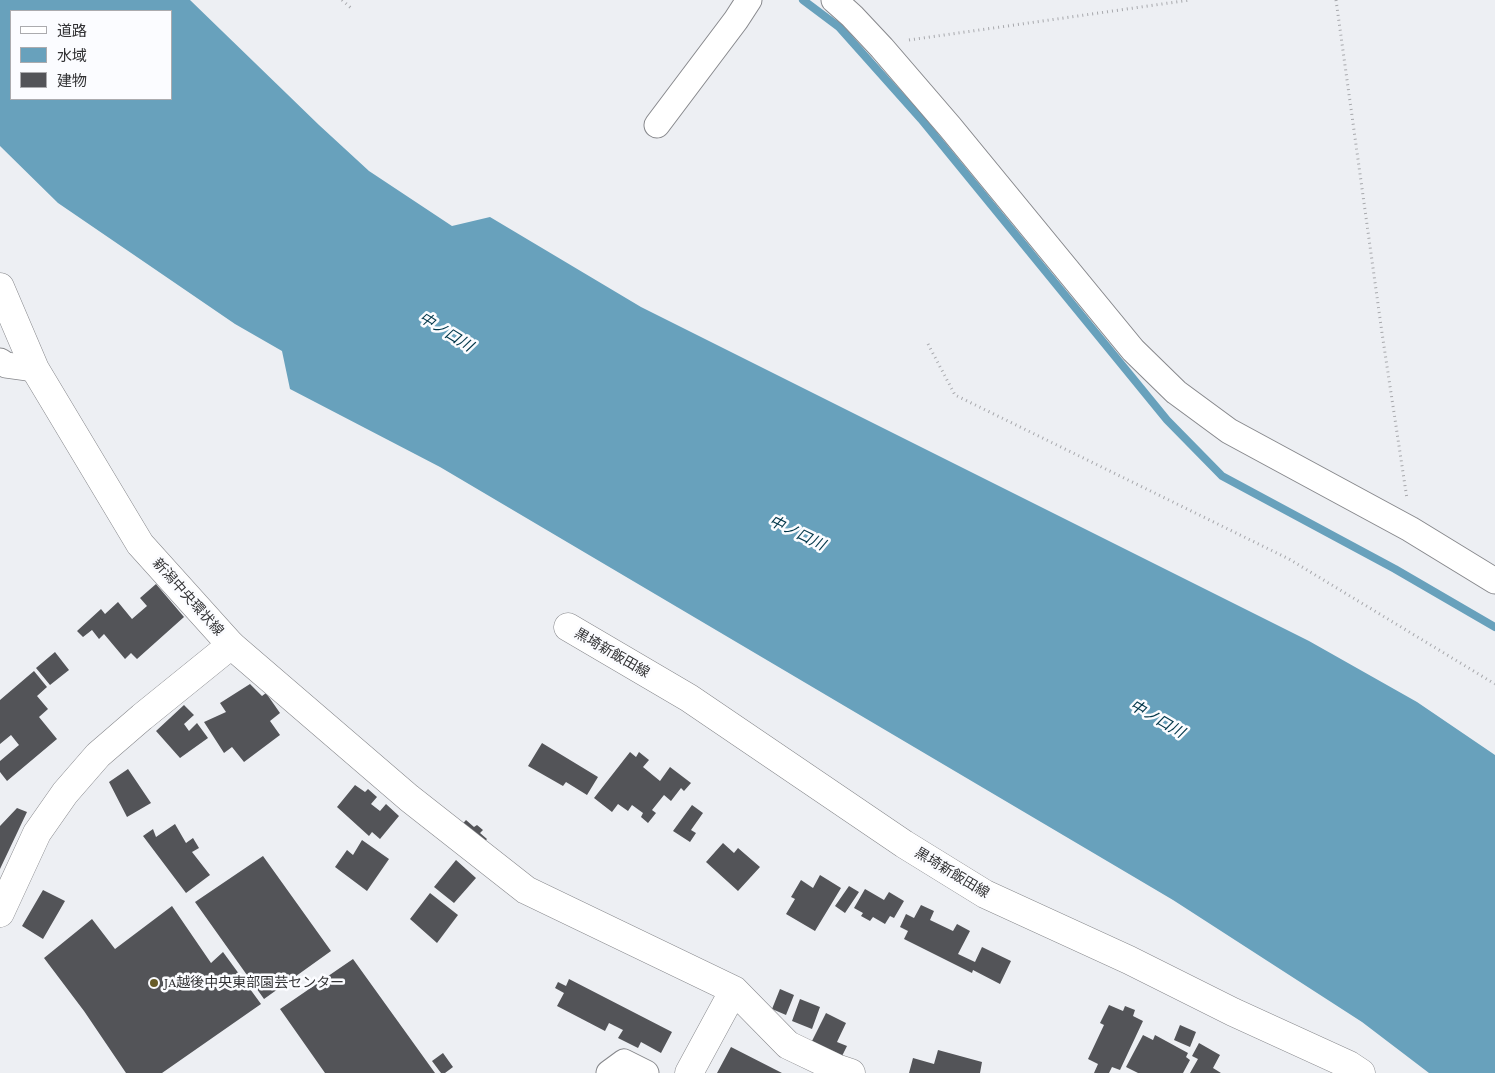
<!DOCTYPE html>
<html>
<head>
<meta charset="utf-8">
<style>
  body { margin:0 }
  #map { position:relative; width:1495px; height:1073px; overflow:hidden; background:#edeff3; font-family:"Crimson Pro","Noto Sans JP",serif }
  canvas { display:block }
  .legend { position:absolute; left:10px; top:10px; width:162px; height:90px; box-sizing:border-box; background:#fbfcff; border:1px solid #ababae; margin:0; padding:6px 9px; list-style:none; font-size:15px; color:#323234 }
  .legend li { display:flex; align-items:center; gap:10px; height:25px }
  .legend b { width:25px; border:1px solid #ababae }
</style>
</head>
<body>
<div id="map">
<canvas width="1495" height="1073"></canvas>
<ul class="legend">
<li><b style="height:6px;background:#fff"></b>道路</li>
<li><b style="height:14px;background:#68a1bc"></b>水域</li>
<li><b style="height:14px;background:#535458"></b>建物</li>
</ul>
</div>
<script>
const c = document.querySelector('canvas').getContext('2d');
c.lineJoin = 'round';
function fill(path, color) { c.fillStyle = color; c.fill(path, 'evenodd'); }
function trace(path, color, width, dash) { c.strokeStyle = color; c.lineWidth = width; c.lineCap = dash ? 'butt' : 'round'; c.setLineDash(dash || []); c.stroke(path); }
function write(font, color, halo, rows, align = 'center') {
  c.font = font + ' "Crimson Pro","Noto Sans JP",serif'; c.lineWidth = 5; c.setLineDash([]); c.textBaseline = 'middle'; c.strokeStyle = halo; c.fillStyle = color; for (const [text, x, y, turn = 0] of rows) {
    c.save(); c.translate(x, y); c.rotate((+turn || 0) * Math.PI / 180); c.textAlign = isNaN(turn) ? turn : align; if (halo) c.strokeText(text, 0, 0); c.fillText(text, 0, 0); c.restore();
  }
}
fill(new Path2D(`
  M0 0H190L319 125 369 171 452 226 490 217 641 307 1309 641 1417 702 1495 755V1073H1429L1362 1022 1173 900 440 467 290 389 282 351 235 324 58 203 0 146ZM11 11H171V99H11Z`), '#68a1bc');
trace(new Path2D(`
  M803 0 839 27 921 119 1167 420 1222 476 1395 569 1495 627`), '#68a1bc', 8);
fill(new Path2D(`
  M156 584 184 617 137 659 131 653 125 659 104 634 99 639 92 630 83 637 77 631 101 609 105 614 118 602 132 619 147 606 140 598Z
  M55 652 69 670 50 685 36 668Z
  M34 671 47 687 37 696 48 709 39 717 57 739 7 781 0 772V761L19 745 11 735 0 744V700Z
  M250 684 262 696 266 693 280 713 270 721 280 735 244 762 232 747 224 753 204 722 226 712 220 703Z
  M184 705 194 715 184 724 189 731 197 723 208 738 180 758 156 731Z
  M542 743 598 777 587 795 566 782 563 786 528 766Z
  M630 752 636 757 639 752 649 760 643 767 660 781 670 767 691 783 684 791 681 788 671 801 664 795 652 810 656 813 648 823 641 817 643 813 632 805 628 811 618 804 612 812 594 798Z
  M128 769 151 803 127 817 109 782Z
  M355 785 365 792 368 789 377 797 371 804 380 811 386 804 399 816 380 839 372 832 369 836 337 807Z
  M692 805 703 813 691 830 696 833 690 842 673 831Z
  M17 808 27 812 0 869V826Z
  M466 820 474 827 477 825 483 830 480 833 487 839 481 846 459 828Z
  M175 824 186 843 193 838 199 848 192 852 210 875 186 893 143 836 153 829 156 837Z
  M362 840 389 859 367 891 335 867 347 850 353 855Z
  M723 843 734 853 738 848 760 867 738 891 706 862Z
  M263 856 331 951 264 999 195 902Z
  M456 860 476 878 454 903 434 887Z
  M820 875 841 888 815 931 786 914 795 899 791 897 801 880 813 888Z
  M849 886 859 892 845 913 835 906Z
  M865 889 884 900 889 892 904 901 894 918 890 916 885 924 873 917 870 921 861 916 863 913 854 908Z
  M43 890 65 901 43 939 22 926Z
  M430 893 458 915 437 943 410 919Z
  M921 905 934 911 930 920 953 931 957 924 970 931 958 954 975 962 982 947 1011 961 1000 984 973 970 972 973 904 939 908 931 900 927 906 914 914 918Z
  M172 906 211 963 223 952 261 1004 162 1073H126L84 1011 44 958 92 919 115 949Z
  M353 959 435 1073H325L280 1009Z
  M569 979 672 1032 661 1053 641 1042 638 1048 618 1038 623 1030 609 1023 605 1031 557 1006 564 993 555 988 558 982 566 986Z
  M780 989 794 995 786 1015 772 1009Z
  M800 999 820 1007 812 1029 792 1021Z
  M1109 1005 1123 1011 1125 1006 1135 1010 1133 1016 1143 1021 1120 1070 1112 1067 1109 1073H1094L1098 1064 1088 1059 1104 1025 1100 1023Z
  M826 1013 846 1023 837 1042 847 1046 840 1060 810 1045Z
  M1180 1025 1196 1032 1190 1047 1174 1040Z
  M1143 1035 1153 1040 1155 1035 1188 1053 1186 1057 1190 1060 1183 1073H1138L1126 1067Z
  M1199 1043 1220 1055 1213 1068 1221 1073H1190L1198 1059 1192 1056Z
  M731 1047 782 1073H717Z
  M938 1050 982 1062 980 1073H909L913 1058 934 1064Z
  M443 1053 453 1067 445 1073H441L432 1061Z`), '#535458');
const minor = new Path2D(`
  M834 0 852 16 882 48 950 127 1133 350 1176 392 1229 431 1410 529 1495 581
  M657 125 736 20 749 0
  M0 361 6 365 35 369
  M609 1073 624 1062 646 1073`);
const tertiary = new Path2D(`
  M231 645 409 798 526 890 734 990 788 1045 836 1068 851 1073
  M689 1073 734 990`);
const secondary = new Path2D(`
  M568 627 689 698 904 844 985 894 1129 960 1233 1012 1349 1065 1361 1073`);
const primary = new Path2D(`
  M0 287 35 369 140 544 231 645 142 717 98 755 65 793 37 833 0 913`);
trace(minor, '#87888c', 27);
trace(tertiary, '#87888c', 29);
trace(secondary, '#87888c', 29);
trace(primary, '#87888c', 29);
trace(new Path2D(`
  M342 0 351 8
  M1336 0 1382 333 1407 499
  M909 40 1190 0
  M928 344 955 395 1289 559 1495 684`), '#a7a8ac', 3, [1, 4]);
trace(minor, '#fff', 25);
trace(tertiary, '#fff', 28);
trace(secondary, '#fff', 28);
trace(primary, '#fff', 28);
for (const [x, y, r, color] of [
  [154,983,5,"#685c29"]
]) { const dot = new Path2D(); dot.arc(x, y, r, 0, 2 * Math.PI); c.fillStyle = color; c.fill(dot); trace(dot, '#fbfcff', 2); }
write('14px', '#323234', '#fbfcff', [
  ["新潟中央環状線",188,597,48],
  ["黒埼新飯田線",612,653,30],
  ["黒埼新飯田線",952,873,31]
]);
write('14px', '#323234', '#fbfcff', [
  ["JA越後中央東部園芸センター",164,983]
], 'left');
write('italic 15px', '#003649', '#fbfcff', [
  ["中ノ口川",446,332,32],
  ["中ノ口川",797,533,26],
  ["中ノ口川",1157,719,30]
]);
</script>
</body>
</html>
